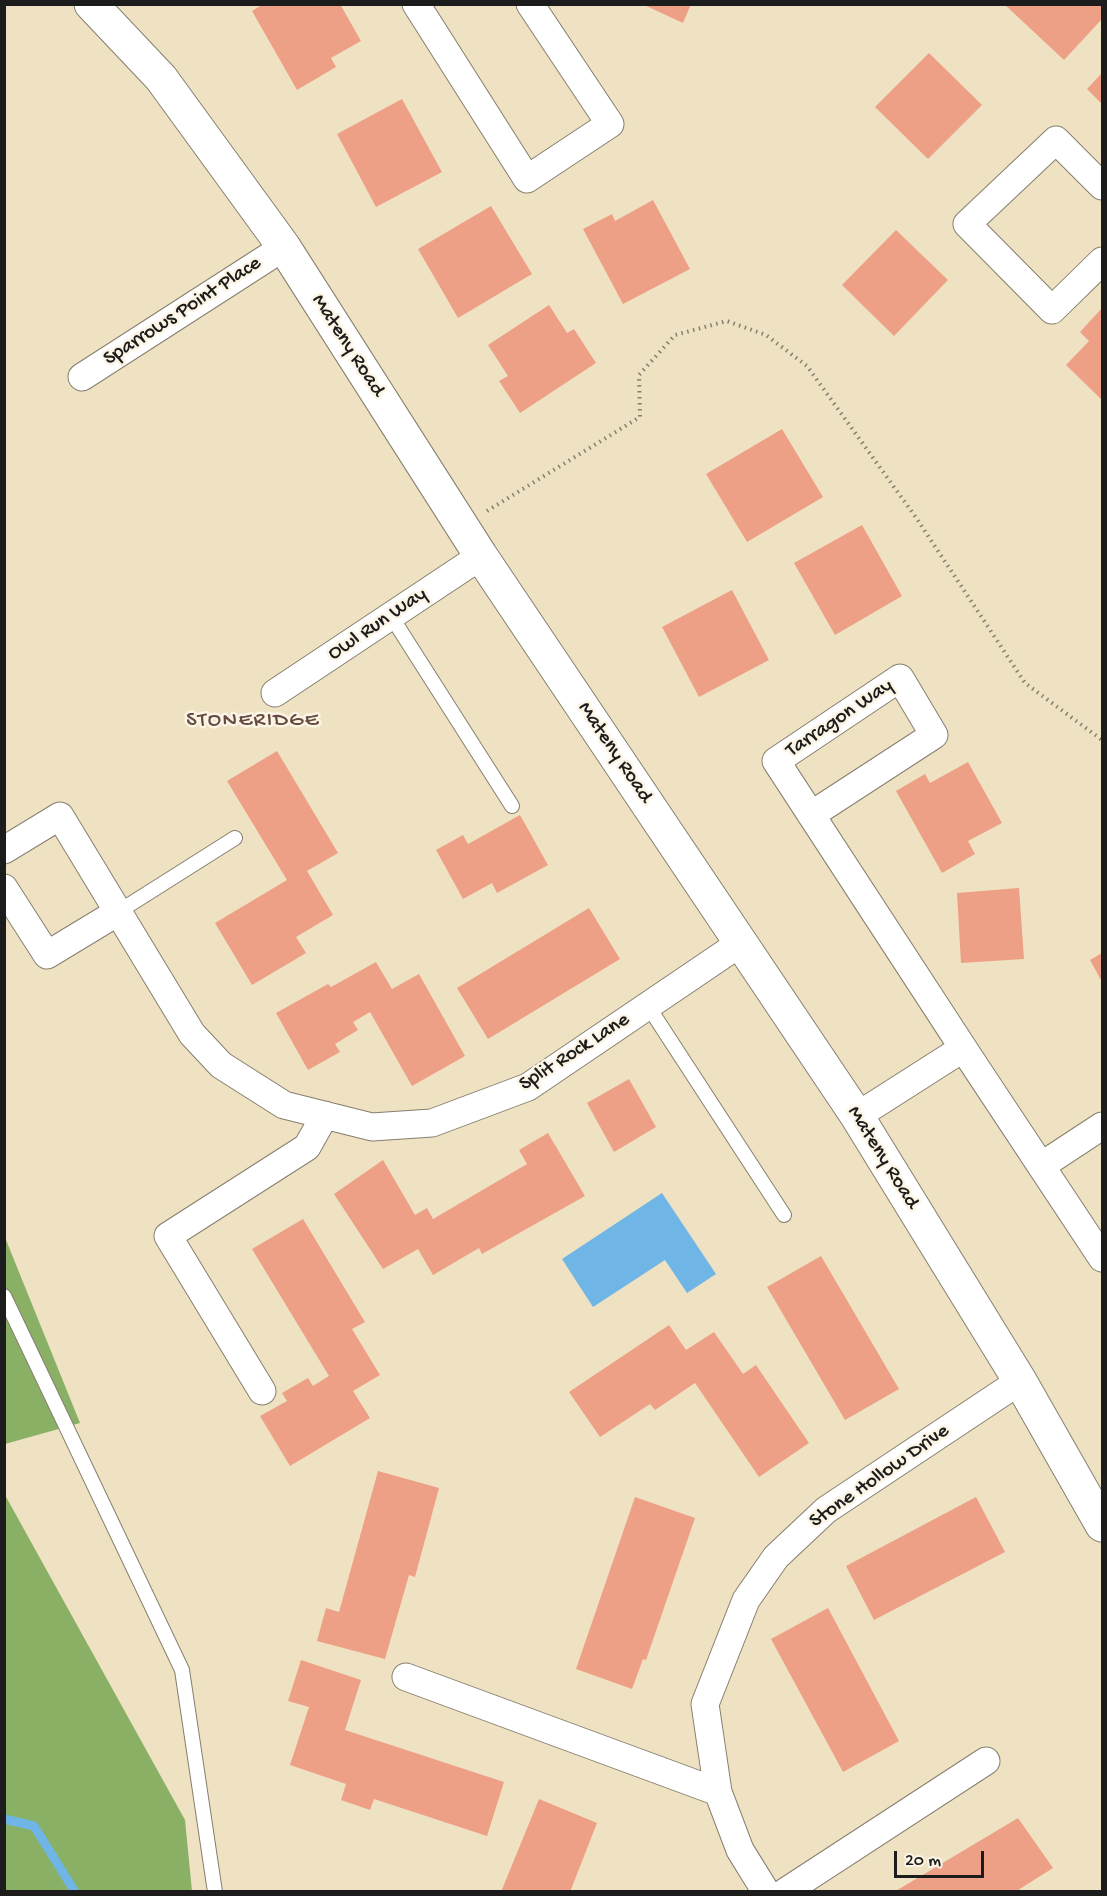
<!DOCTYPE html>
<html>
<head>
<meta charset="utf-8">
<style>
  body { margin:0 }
  #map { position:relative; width:1107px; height:1896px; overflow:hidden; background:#efe2c2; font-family:"Gochi Hand",sans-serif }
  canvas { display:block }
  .frame { position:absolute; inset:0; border:6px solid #1c1c1c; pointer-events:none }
  .scale { position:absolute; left:894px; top:1851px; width:90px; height:27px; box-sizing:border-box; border:3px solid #1c1c1c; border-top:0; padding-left:8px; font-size:18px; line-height:21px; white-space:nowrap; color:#1c1c1c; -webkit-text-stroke:4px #fcf5e5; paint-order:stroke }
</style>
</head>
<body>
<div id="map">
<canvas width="1107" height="1896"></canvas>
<div class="frame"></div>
<div class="scale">20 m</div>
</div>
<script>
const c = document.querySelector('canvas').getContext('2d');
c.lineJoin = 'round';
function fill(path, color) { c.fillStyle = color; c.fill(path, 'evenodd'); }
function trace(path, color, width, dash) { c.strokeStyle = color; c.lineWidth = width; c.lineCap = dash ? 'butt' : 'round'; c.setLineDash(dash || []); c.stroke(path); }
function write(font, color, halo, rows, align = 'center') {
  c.font = font + ' "Gochi Hand",sans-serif'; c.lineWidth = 5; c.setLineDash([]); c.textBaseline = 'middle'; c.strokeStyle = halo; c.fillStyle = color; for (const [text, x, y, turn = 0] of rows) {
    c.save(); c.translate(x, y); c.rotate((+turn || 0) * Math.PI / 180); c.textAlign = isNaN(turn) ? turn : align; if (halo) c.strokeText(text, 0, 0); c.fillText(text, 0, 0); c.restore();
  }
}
fill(new Path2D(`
  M4 1235 80 1423 5 1444H4Z
  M5 1495 185 1820 192 1891H5Z`), '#8ab065');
fill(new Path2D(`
  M662 1193 716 1274 687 1293 665 1260 593 1307 562 1259Z`), '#6fb6e6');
trace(new Path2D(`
  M4 1819 34 1826 75 1892`), '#6fb6e6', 9);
fill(new Path2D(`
  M263 4H340L361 41 331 58 336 67 297 90 252 11Z
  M642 4H691L683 23Z
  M1004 4H1102V19L1064 60Z
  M929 53 982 105 928 159 875 107Z
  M1102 73V104L1087 89Z
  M402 99 442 172 376 207 337 134Z
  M653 200 690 269 623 304 583 229 612 214 615 221Z
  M491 206 532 274 458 318 418 249Z
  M896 230 948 280 894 336 842 285Z
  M549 305 567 333 574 329 596 363 520 413 499 381 508 376 488 345Z
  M1102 308V400L1066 365 1089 341 1080 332Z
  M782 429 823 497 747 542 706 474Z
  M862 525 902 596 835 635 794 563Z
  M732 590 769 660 699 697 662 627Z
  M277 751 338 853 307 871 333 915 296 937 306 953 252 985 215 923 287 880 227 781Z
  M968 762 1002 823 968 841 975 854 942 873 896 791 925 774 930 783Z
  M520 815 548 865 497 893 492 883 463 899 436 850 463 835 468 844Z
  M1019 888 1024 959 961 963 957 893Z
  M589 908 620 959 488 1039 457 988Z
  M1102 953V982L1090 960Z
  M376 962 392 989 419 974 465 1056 412 1086 370 1012 353 1022 358 1030 335 1044 340 1052 308 1070 276 1013 328 984 331 987Z
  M629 1079 656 1127 614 1152 587 1103Z
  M548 1133 585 1196 482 1254 479 1248 433 1275 418 1249 383 1269 334 1194 383 1160 415 1215 427 1208 433 1219 527 1164 519 1150Z
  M303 1219 365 1322 352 1329 380 1375 353 1391 370 1418 290 1466 260 1416 287 1401 282 1393 308 1378 313 1386 329 1376 252 1249Z
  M821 1256 899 1389 845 1420 767 1287Z
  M669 1325 686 1350 714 1332 743 1374 756 1365 809 1443 759 1477 695 1383 655 1410 650 1404 600 1437 569 1392Z
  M378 1471 439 1488 415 1577 409 1575 385 1659 317 1641 326 1608 339 1612Z
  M635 1497 695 1518 646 1660 643 1659 632 1689 576 1669Z
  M976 1497 1005 1552 874 1620 846 1566Z
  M828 1608 899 1741 843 1772 771 1639Z
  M301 1660 361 1680 345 1730 504 1782 487 1836 374 1799 370 1810 341 1800 346 1784 290 1765 309 1707 288 1701Z
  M539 1799 597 1823 570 1892H501Z
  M1018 1818 1053 1868 1015 1892H894Z`), '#eda086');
const lane = new Path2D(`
  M391 616 512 806
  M118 912 235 838
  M648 1006 784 1215
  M4 1296 182 1670 215 1892`);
const street = new Path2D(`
  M416 4 527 179 610 124 530 4
  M1102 186 1056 140 967 224 1052 310 1102 261
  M82 377 284 247
  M275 693 481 556
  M811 815 934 735 900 678 776 761C884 928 992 1093 1102 1258
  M4 850 60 816 192 1034 221 1065 284 1105 372 1127 432 1123 528 1087 739 944
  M4 888 47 955 118 912
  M857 1116 962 1049
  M1041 1166 1102 1126
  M262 1391 168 1236 307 1147 325 1115
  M406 1677 718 1792
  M766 1892 740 1850 718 1792 705 1704 746 1600 776 1557 826 1510 1020 1381
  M785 1892 986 1761`);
const secondary = new Path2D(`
  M91 4 161 78 284 247 481 556 857 1116 1020 1381 1102 1525`);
trace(lane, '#867f6f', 16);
trace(street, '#867f6f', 29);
trace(secondary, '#867f6f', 35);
trace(new Path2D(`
  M487 511 640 417 639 375 675 335 727 321 766 335 807 366 917 519 1025 683 1102 740`), '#867f6f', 4, [1.5, 4.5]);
trace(lane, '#fff', 14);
trace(street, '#fff', 27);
trace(secondary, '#fff', 33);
write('21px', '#1c1c1c', '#fcf5e5', [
  ["Sparrows Point Place",183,312,-33],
  ["Mateny Road",347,346,57],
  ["Owl Run Way",378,625,-34],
  ["Tarragon Way",840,719,-34],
  ["Mateny Road",614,753,56],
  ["Split Rock Lane",575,1053,-33],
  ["Mateny Road",882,1158,58],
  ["Stone Hollow Drive",880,1477,-35]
]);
c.letterSpacing = '1.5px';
write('22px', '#654a41', '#fcf5e5', [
  ["STONERIDGE",253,722]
]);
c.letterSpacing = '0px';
</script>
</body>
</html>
